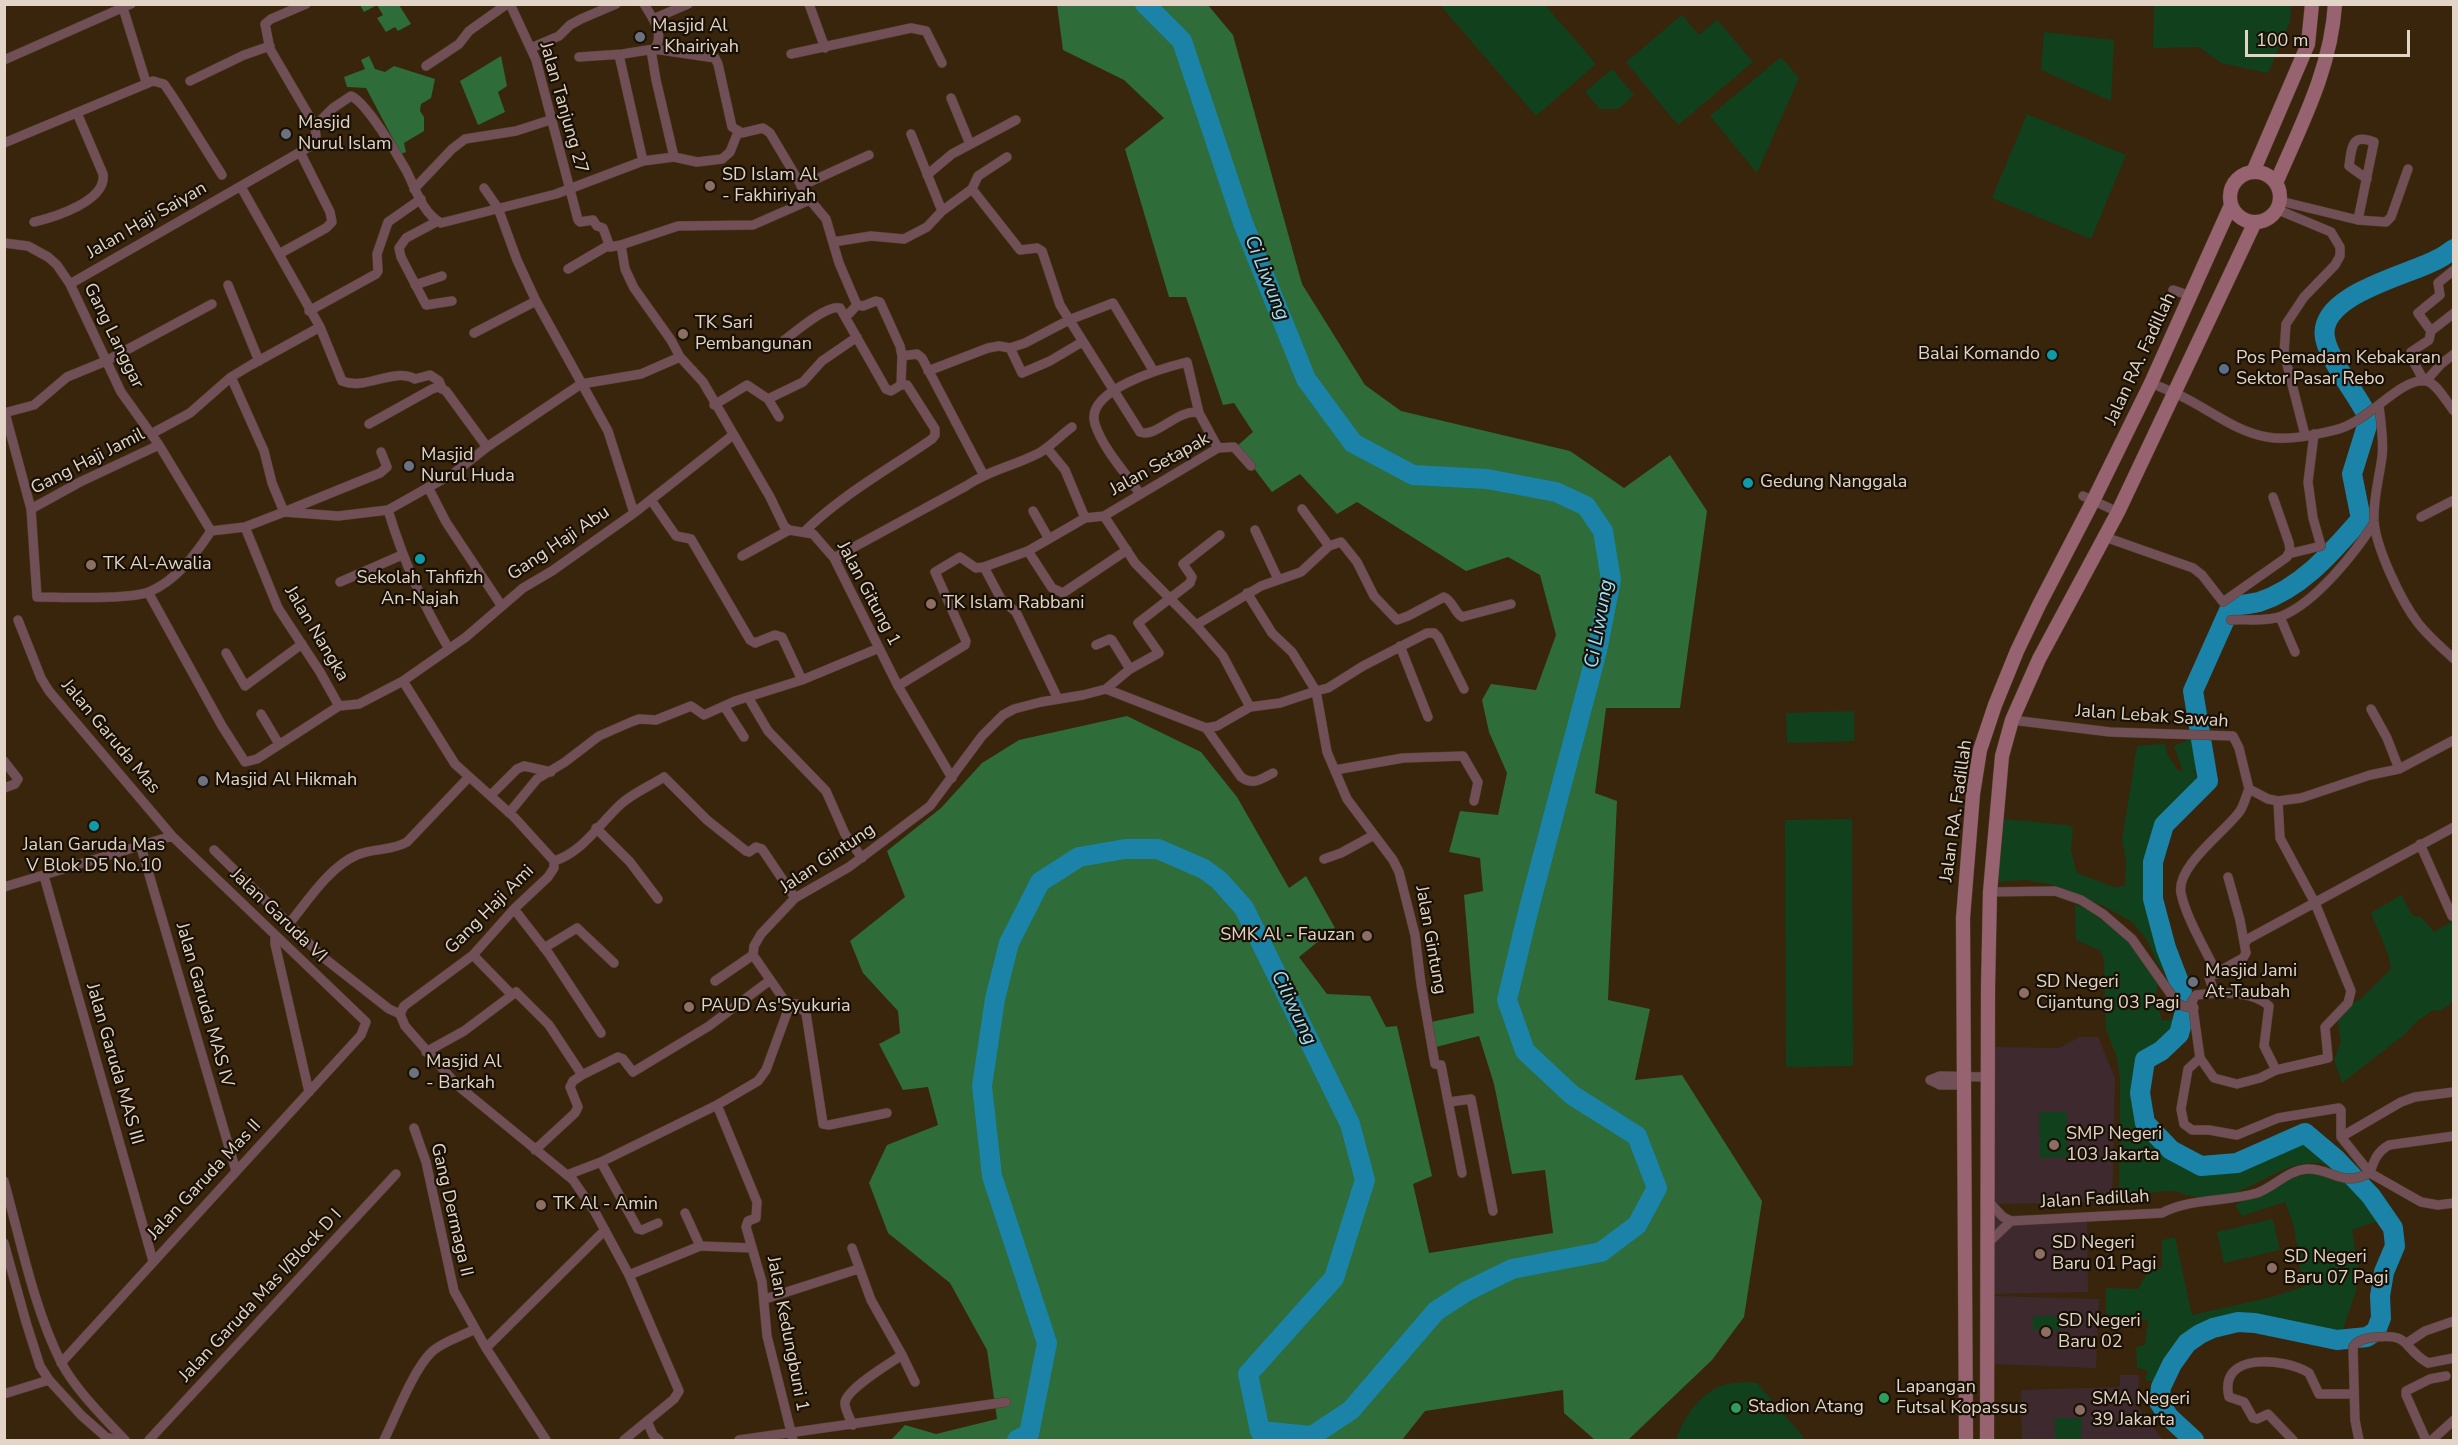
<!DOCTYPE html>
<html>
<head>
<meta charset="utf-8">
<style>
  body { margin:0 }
  #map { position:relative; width:2458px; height:1445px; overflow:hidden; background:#39240c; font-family:"Nunito Sans",sans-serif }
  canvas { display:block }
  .frame { position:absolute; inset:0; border:6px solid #e2d4c7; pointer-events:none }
  .scale { position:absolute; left:2245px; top:30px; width:165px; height:27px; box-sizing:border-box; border:3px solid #e2d4c7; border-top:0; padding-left:8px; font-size:18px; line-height:21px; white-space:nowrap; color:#e2d4c7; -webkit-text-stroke:4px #191006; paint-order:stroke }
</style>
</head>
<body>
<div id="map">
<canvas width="2458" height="1445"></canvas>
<div class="frame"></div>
<div class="scale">100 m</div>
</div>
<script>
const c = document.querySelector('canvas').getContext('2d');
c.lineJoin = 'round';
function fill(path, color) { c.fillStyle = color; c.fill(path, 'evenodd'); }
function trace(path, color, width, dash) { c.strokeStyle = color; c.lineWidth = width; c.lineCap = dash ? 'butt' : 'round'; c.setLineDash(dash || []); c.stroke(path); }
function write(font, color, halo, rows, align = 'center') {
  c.font = font + ' "Nunito Sans",sans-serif'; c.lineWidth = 4.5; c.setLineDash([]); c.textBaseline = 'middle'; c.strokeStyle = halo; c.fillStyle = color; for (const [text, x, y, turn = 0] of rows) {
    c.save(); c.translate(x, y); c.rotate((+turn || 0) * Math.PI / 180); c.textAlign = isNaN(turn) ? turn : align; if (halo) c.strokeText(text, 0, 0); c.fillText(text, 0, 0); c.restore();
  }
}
fill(new Path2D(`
  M2080 1037H2098L2115 1078 2112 1202 1994 1204 1993 1047 2059 1048Z
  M2087 1214 2088 1292 1993 1294 1992 1216Z
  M1995 1296 2099 1299 2096 1368 1993 1364Z
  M2120 1375H2139L2138 1407 2163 1440H2022L2021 1390 2120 1387Z`), '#3e2a2e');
fill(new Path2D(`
  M1440 5H1545L1596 64 1536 116Z
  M2154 5V4L2291 5 2290 22 2268 73 2221 63 2199 47 2153 48Z
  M1682 15 1699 35 1717 20 1753 62 1678 125 1626 62Z
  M2044 32 2114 40 2111 101 2041 70Z
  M1781 57 1799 78 1757 173 1710 116Z
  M1612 69 1634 95 1618 109H1600L1585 92Z
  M2027 114 2126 155 2091 239 1992 198Z
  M1854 711V741L1787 743 1786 713Z
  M2193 738 2204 767 2194 771 2198 782C2190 793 2174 799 2168 810 2162 820 2151 835 2149 846 2141 890 2150 937 2171 975L2160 968 2147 940 2132 922 2106 907 2050 884 2025 880 1998 882 2004 819 2067 825 2073 828 2071 851 2077 873 2114 887 2125 886 2126 860 2122 840 2137 746 2165 744 2168 756 2178 771H2183L2174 746Z
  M1852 819 1853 1066 1786 1067 1785 820Z
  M2401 895 2413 916 2421 917 2434 932 2453 921V1001L2441 1011 2433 1010 2416 1022 2405 1034 2342 1083 2334 1060 2341 1042 2337 1016 2342 1008 2361 999 2391 969 2388 954 2371 913Z
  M2075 904 2087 909 2123 936 2141 958 2158 984 2156 994 2162 1021 2178 1018C2173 1038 2160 1043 2143 1052L2137 1070 2135 1089 2139 1123 2149 1137 2179 1160 2204 1171 2242 1169 2302 1141 2339 1166 2330 1170 2328 1166C2299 1154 2264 1182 2237 1192 2223 1198 2202 1198 2187 1195 2182 1194 2179 1191 2174 1191 2155 1190 2137 1196 2119 1199L2120 1079 2117 1058 2106 1029 2104 960 2101 951 2076 940Z
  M2039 1112H2067L2068 1157 2040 1158Z
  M2313 1173 2332 1179 2352 1181 2367 1196 2383 1219 2352 1230 2358 1267 2356 1291 2341 1335C2286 1326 2218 1299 2176 1350 2169 1359 2164 1373 2159 1383L2145 1380 2148 1371 2137 1368 2136 1347 2145 1345 2148 1321 2106 1314V1288L2138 1289 2146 1275 2162 1267V1240L2175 1237 2192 1315 2268 1298 2303 1287 2294 1226 2285 1202 2242 1216 2235 1205C2260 1194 2287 1177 2313 1173Z
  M2273 1219 2280 1250 2224 1263 2217 1232Z
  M2033 1316H2062L2061 1330H2033Z
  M1744 1382 1757 1383 1806 1440H1676C1683 1419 1695 1400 1716 1388 1723 1384 1735 1383 1744 1382Z
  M2055 1418H2082L2081 1440H2055Z`), '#11411c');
fill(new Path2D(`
  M360 5H399L411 24 398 31 395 27 386 32 377 18 383 15 377 5 364 12Z
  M1057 5H1208L1233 35 1302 284 1365 385 1401 411 1570 451 1624 488 1670 455 1707 511 1680 708H1606L1595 793 1617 801 1608 1000 1650 1009 1635 1080 1682 1075 1762 1201 1744 1317 1712 1360 1628 1440H1595L1564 1413 1563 1390 1425 1411 1402 1440H891L905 1425 936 1434 997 1419 987 1350 950 1283 888 1233 869 1183 887 1145 938 1125 928 1087 903 1090 879 1044 900 1033 898 1011 863 973 850 941 905 897 887 851 941 808 982 763 1019 740 1127 716 1201 752 1237 797 1289 888 1306 876 1335 928 1299 957 1327 994 1370 996 1386 1027 1397 1026 1432 1176 1413 1184 1429 1253 1553 1233 1545 1170 1512 1174 1494 1084 1479 1036 1436 1047 1431 1022 1474 1013 1464 895 1483 891 1480 858 1449 852 1460 811 1498 815 1507 773 1489 732 1482 700 1491 684 1536 690 1556 635 1540 575 1508 557 1466 571 1357 502 1337 514 1300 474 1272 492 1237 446 1253 432 1234 403 1223 405 1186 297H1169L1125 149 1164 118 1124 80 1063 50Z
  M369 56 375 69 385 72 394 66 435 79 431 98 421 104 420 111 424 117V131L404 143 406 152 401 154 366 88 347 87 344 77 365 69 361 60Z
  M501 56 507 86 498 92 505 112 478 125 460 81Z`), '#2e6c39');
trace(new Path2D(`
  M1017 1440 1029 1434 1047 1343 992 1176 982 1086 995 999 1009 943 1040 882 1079 857 1125 849H1158L1204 869 1219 880 1244 908 1350 1124 1365 1180 1334 1278 1248 1374 1260 1431 1312 1436 1351 1410 1436 1311 1467 1291 1512 1269 1601 1252 1637 1225 1657 1188 1637 1136 1572 1095 1525 1051 1507 1000 1528 912 1597 651 1611 580 1603 531 1586 506 1556 492 1487 479 1413 475 1353 443 1306 379 1243 223 1182 41 1145 4
  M2194 1440 2169 1417 2159 1402 2161 1387 2172 1364 2187 1343 2200 1334 2213 1328 2238 1322 2255 1323 2337 1340 2367 1337 2376 1331 2381 1318 2380 1296 2384 1272 2395 1246 2393 1228 2371 1196 2337 1160 2305 1133 2237 1163 2201 1166 2171 1150 2145 1123 2140 1093 2145 1060 2161 1051 2179 1034 2185 1011 2181 987 2166 948 2153 899V862L2164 825 2208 781 2193 691 2231 606C2240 605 2250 604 2259 602 2302 588 2332 552 2361 519L2352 474 2369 419C2358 395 2330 363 2325 338 2317 294 2410 275 2438 259 2444 256 2449 252 2454 249`), '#1a83a7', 20);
const street = new Path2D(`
  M306 4 271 19 265 24 270 49 315 126
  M510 4 536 60 578 220 580 222 593 220 597 226 603 228 610 247 621 245
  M809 4 825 48
  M123 8 146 82
  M653 19 688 4
  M531 48 559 36 570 25 581 19 616 4
  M654 49 715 58 718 64 732 127 742 133 763 128 770 133 810 200 826 219 839 263 857 305 846 317
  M651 50 656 80 674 157
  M791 54 911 28 926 31 942 63
  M619 55 643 161
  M579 57 623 54 654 49C666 35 652 17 644 4
  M4 60 131 4
  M426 66 459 44 469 31 507 4
  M190 81 244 55 270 46
  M951 98 970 144
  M911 134 942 211
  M4 143 153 81 164 84 173 97 222 175
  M927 175 952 154 1016 120
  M801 186 869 155
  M241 187 320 327 342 381C365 391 393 367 415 379L430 375 439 381 442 388
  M484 188 498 208 517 260 536 301 608 431 634 513
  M414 189 452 149 465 139 516 131 550 120
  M972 189 978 176 1007 157
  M810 200 753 225 678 226 621 245 625 269 634 288 671 340 680 357 703 382 770 497 784 526 789 530 813 534 834 558 898 686 952 778
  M2280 201 2358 220 2386 222 2391 217 2408 169
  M2276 209 2331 232 2340 247V256L2335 265 2304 297 2286 324 2284 353 2305 435
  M2358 220 2374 142C2351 133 2352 147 2349 166L2367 179
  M438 221 406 238 399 248 401 257 426 305 452 301
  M34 222C55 217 107 201 103 174L77 113
  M833 242 871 236 904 239 927 227 942 211 972 189 1020 250 1037 248 1042 251 1060 305 1140 432C1156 439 1179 407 1199 413L1218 448
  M4 243 28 246 48 257 57 265 70 284 121 392 159 445 211 531
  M279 254 326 228 332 222 330 212 300 152
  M568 269 609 245
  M70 284 309 147 316 137 315 126 333 108 351 96C366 102 397 154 406 170 415 187 422 213 441 223L556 194 643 161 674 157 697 162 722 159 730 152 738 132
  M228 285 259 361
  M415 285 442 276
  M2173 290 2191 296
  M857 305 863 306 876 301 880 302 900 346 902 356 901 385
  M309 311 376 274 378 271 377 254 388 222 421 199
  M2431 331 2454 313
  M474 333 536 301
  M782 342C794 333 827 304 840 308L886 389 891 391 901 385H907L935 429V435L932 439C889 469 843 494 805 531
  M1010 348 1022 373 1050 361 1082 342
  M902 356 917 354 922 358 983 474
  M928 371 988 348 999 346 1010 348 1025 343 1069 320 1113 303 1153 370
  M231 377 264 451 272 483 284 512 380 473 387 467 381 452
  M2424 381 2411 357V352L2429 340 2431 331 2418 313 2440 295 2438 283 2454 270
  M2426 381 2441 364 2454 354
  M2151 383C2162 388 2174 392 2185 398 2211 411 2237 432 2267 437 2289 441 2314 435 2335 430 2368 423 2400 377 2426 381 2437 383 2447 403 2454 411
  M768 399 803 382 822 361 857 337
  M714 405 747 385 768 399 779 417
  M2379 406C2381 423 2384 441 2382 457 2379 479 2373 499 2374 521 2376 548 2401 601 2418 623 2428 636 2441 647 2454 659
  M4 413 34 405 67 377 106 361 212 304
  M5 413 31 509 37 597C62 597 127 600 149 592 177 580 195 555 211 531
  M369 424 432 389 438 387 446 391 487 447
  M151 434 190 413 231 377 251 365 320 327
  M1047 448 1065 470 1085 518
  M428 487 446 522 501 605
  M1140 494C1125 472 1103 449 1095 424 1084 390 1163 368 1187 362L1199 413
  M2083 496 2118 512
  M651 500 676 536 691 539 750 640 755 643 775 635 782 637 802 680
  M31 509 80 482 159 445
  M1302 509 1329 546
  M388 510C404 562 422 603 449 649
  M1033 511 1049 539
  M1104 516 1218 448 1234 447 1251 466
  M2421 517 2454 500
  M245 527 284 512 338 516 388 510 454 473 487 447 581 384 641 374 680 357
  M1255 530 1278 579
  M211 531 245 527 278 608 320 672 339 706
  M2105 537 2193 568 2202 575 2223 602 2287 557 2290 551 2289 543 2273 497
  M1028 551 1052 588 1063 593 1127 550
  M2288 554 2321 546 2313 518 2308 482 2314 434
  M742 556 789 530
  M834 558 966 486C989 470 1014 466 1039 453 1050 447 1061 435 1072 427
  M984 567 1001 599 1016 612 1058 699
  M340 582 402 555
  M148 592 222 726 245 762 257 759 339 706
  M1247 593 1272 633 1292 652 1316 691 1328 688 1363 666 1427 633H1434L1438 637 1464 689
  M2280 617 2295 652
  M18 620 41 678 49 691 172 836 366 1022 361 1035 61 1363
  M2231 620C2246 619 2268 622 2282 616 2316 602 2355 553 2374 523
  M1196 625 1261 586 1301 572 1329 546 1341 542 1357 562 1374 596 1397 620 1408 616 1444 597C1453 601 1454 612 1462 617L1511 604
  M1096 645 1110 639 1112 640 1130 669
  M1400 646 1428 717
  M226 653 245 686 302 644
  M403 681 466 637 523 588 552 571 634 513 733 435
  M898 686 965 645 966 641 935 572 960 557 976 568 984 567 1028 551 1085 518 1104 516 1135 563 1196 625 1223 656 1250 707
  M1106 689 1206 728 1217 726 1250 707 1280 703 1316 691 1327 752 1347 799 1393 860 1399 872 1415 935 1421 984 1435 1064 1441 1065 1462 1173
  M748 697 768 731 826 791 845 834 862 858
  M339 706 359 704 403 681 455 764 514 817 554 861
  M724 706 744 737
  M2371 709 2387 738 2399 769
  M261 714 279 744
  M2012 720 2110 732 2233 736 2239 748 2249 789 2268 799 2278 801 2301 798 2370 775 2399 769 2454 740
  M1206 728 1241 777C1253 786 1261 779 1273 773
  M4 761 18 779 15 784 4 788
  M1335 770 1403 758 1463 756 1478 782 1474 801
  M491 795 517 769 524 766 551 772
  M509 813 537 779 565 762 599 736 631 722 639 719 656 720 691 706 704 715 735 701 802 680 879 648
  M596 828 630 862 658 899
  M2420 844 2452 916
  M141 847 236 1171
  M214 850 324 958 389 1009 400 1014
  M1324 859 1341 853 1374 835
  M554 861C583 852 599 824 621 804 633 793 650 786 664 777L707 820 746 851 749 852 756 847 762 849 795 898
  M44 876 153 1261
  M4 887 172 836
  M1990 892 2055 891 2081 900 2103 914 2132 939 2177 1003 2183 1006 2194 1008
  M514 909 549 954 601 1033
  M288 925C307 902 329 867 357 855 373 848 392 851 407 842L468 778
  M275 937V944L309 1092
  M2245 943 2248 939 2454 827
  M544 948 577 928 614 963
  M473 955 512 995
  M2217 974C2206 950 2186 918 2181 893 2176 866 2226 831 2240 811 2244 805 2246 796 2249 789
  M715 981 753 955
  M2214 992 2209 977 2243 958 2246 953 2240 920 2228 877
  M512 995 516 992 549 1025 582 1075 618 1057 623 1059 633 1072 709 1026 769 981
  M787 1004H797L806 1013 823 1124 829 1125 887 1113
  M400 1014 405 1026 457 1085 573 1180 595 1212 629 1275 679 1391 674 1399 624 1440
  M400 1014 404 1006 473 955 514 909 548 877 554 868V861
  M426 1052 464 1031 512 995
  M2200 1058 2188 1069 2181 1109 2184 1124 2192 1130H2209L2237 1135 2278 1118 2339 1108 2341 1110V1137L2401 1102 2415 1097 2454 1092
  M2276 1070 2264 1046 2269 1006C2252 990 2218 992 2196 995L2192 1001 2200 1058 2214 1078 2237 1084 2260 1078 2276 1070 2328 1058 2325 1027 2348 1003 2351 991 2315 903 2280 838 2278 801
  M1930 1080 1940 1076 1987 1077
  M1930 1080 1940 1085H1963
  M1449 1102 1471 1099 1493 1211
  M717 1105 757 1202 756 1218 748 1221 746 1227 762 1282 767 1336 793 1440
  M414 1128 426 1162 454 1291 486 1348 546 1440
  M2341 1137 2370 1173
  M535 1150 575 1113 578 1107 570 1087 573 1081 582 1075
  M601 1162 638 1229 642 1230 658 1223
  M2370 1173C2374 1160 2377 1152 2389 1145L2454 1136
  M567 1175 601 1162 717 1105 758 1081 766 1070 788 1010 787 1004 753 955 754 946 761 934 795 898 849 867 930 806 982 736 1003 715 1014 709 1041 702 1083 695 1106 689 1130 669 1159 653 1138 623 1190 583 1192 577 1183 564 1220 535
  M4 1181C20 1238 34 1309 61 1362 74 1388 105 1419 125 1440
  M1987 1200 2003 1217 2011 1221 2162 1213C2189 1198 2227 1202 2257 1193 2274 1187 2288 1170 2307 1169 2333 1168 2340 1188 2370 1173L2421 1202 2438 1205 2454 1203
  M685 1213 700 1246
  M4 1243 26 1322 40 1366 49 1380 82 1416 106 1437 116 1440
  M1987 1244 2011 1221
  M852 1248 871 1300 902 1355C890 1363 848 1388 845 1402 844 1408 850 1419 853 1425
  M629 1275 700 1246 752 1248
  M765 1299 858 1269
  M2407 1343 2425 1331 2454 1321
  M486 1348 605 1230
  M902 1355 915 1382
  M7 1393 49 1380
  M647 1421 653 1435 659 1440
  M149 1440 396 1174
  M384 1440C395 1418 415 1365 434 1350 445 1341 462 1336 475 1329
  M739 1440 1006 1402
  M2293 1440 2268 1414 2257 1419 2253 1418 2244 1402 2229 1397C2218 1351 2285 1358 2309 1373L2319 1394H2354
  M2359 1440 2355 1420 2353 1347C2357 1341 2362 1339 2369 1338 2414 1332 2399 1346 2428 1363L2454 1358
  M2426 1440 2406 1395V1391L2430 1379 2446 1376
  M2432 1440 2454 1420`);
const secondary = new Path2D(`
  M2253 172 2308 44 2312 4
  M2230 197a25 25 0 1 1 50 0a25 25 0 1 1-50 0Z
  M2276 183C2301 125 2331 69 2335 4
  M1966 1440 1963 918 1973 794 1980 750 1995 705 2017 651 2039 605 2093 501 2151 383 2231 205
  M1987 1440 1988 988 1990 892 2002 756 2012 720 2039 659 2118 512 2255 222`);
trace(street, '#54402a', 10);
trace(secondary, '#54402a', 15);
trace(street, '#704f57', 9);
trace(secondary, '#976371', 14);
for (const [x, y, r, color] of [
  [640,37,6,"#6b7280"],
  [286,134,6,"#6b7280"],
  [710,186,6,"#8d6e63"],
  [683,334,6,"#8d6e63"],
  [2052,355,6,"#0f9aa8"],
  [2224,369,6,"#5c6f8a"],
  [409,466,6,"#6b7280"],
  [1748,483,6,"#0f9aa8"],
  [420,559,6,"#0f9aa8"],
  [91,565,6,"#8d6e63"],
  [931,604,6,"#8d6e63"],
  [203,781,6,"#6b7280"],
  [94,826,6,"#0f9aa8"],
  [1367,936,6,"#8d6e63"],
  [2193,982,6,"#6b7280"],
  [2024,993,6,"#8d6e63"],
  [689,1007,6,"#8d6e63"],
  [414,1073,6,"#6b7280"],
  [2054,1145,6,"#8d6e63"],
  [541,1205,6,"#8d6e63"],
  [2040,1254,6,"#8d6e63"],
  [2272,1268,6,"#8d6e63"],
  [2046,1332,6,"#8d6e63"],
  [1884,1398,6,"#2e9e5b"],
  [1736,1408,6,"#2e9e5b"],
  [2080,1410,6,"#8d6e63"]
]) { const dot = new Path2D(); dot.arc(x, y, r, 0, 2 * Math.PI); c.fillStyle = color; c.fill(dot); trace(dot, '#191006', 2); }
write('18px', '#e2d4c7', '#191006', [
  ["Masjid Al",652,27],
  ["- Khairiyah",652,48],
  ["Masjid",298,124],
  ["Nurul Islam",298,145],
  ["SD Islam Al",722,176],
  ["- Fakhiriyah",722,197],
  ["TK Sari",695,324],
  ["Pembangunan",695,345],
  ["Balai Komando",2040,355,"right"],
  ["Pos Pemadam Kebakaran",2236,359],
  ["Sektor Pasar Rebo",2236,380],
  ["Masjid",421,456],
  ["Nurul Huda",421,477],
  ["Gedung Nanggala",1760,483],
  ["TK Al-Awalia",103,565],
  ["Sekolah Tahfizh",420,579,"center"],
  ["An-Najah",420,600,"center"],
  ["TK Islam Rabbani",943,604],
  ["Masjid Al Hikmah",215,781],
  ["Jalan Garuda Mas",94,846,"center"],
  ["V Blok D5 No.10",94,867,"center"],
  ["SMK Al - Fauzan",1355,936,"right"],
  ["Masjid Jami",2205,972],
  ["At-Taubah",2205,993],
  ["SD Negeri",2036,983],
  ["Cijantung 03 Pagi",2036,1004],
  ["PAUD As'Syukuria",701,1007],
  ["Masjid Al",426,1063],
  ["- Barkah",426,1084],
  ["SMP Negeri",2066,1135],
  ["103 Jakarta",2066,1156],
  ["TK Al - Amin",553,1205],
  ["SD Negeri",2052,1244],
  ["Baru 01 Pagi",2052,1265],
  ["SD Negeri",2284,1258],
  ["Baru 07 Pagi",2284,1279],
  ["SD Negeri",2058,1322],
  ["Baru 02",2058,1343],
  ["Lapangan",1896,1388],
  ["Futsal Kopassus",1896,1409],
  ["SMA Negeri",2092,1400],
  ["39 Jakarta",2092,1421],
  ["Stadion Atang",1748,1408]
], 'left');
write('18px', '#e2d4c7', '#191006', [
  ["Jalan Tanjung 27",563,108,74],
  ["Jalan Haji Saiyan",147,221,-30],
  ["Gang Langgar",113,336,64],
  ["Jalan RA. Fadillah",2141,359,-65],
  ["Gang Haji Jamil",88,462,-27],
  ["Jalan Setapak",1160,465,-29],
  ["Gang Haji Abu",559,544,-34],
  ["Jalan Gitung 1",868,594,62],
  ["Jalan Nangka",316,634,59],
  ["Jalan Lebak Sawah",2152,717,4],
  ["Jalan Garuda Mas",110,737,50],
  ["Jalan RA. Fadillah",1957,811,-82],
  ["Jalan Gintung",828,859,-34],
  ["Gang Haji Ami",490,910,-45],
  ["Jalan Garuda VI",278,916,44],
  ["Jalan Gintung",1430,940,80],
  ["Jalan Garuda MAS IV",204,1005,74],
  ["Jalan Garuda MAS III",114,1064,74],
  ["Jalan Garuda Mas II",205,1180,-47],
  ["Jalan Fadillah",2095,1200,-3],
  ["Gang Dermaga II",451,1210,77],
  ["Jalan Garuda Mas I/Block D I",261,1296,-47],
  ["Jalan Kedungbuni 1",787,1334,79]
]);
write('italic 20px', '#9bdffd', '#191006', [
  ["Ci Liwung",1266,278,68],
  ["Ci Liwung",1600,624,-80],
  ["Ciliwung",1293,1008,64]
]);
</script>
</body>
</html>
